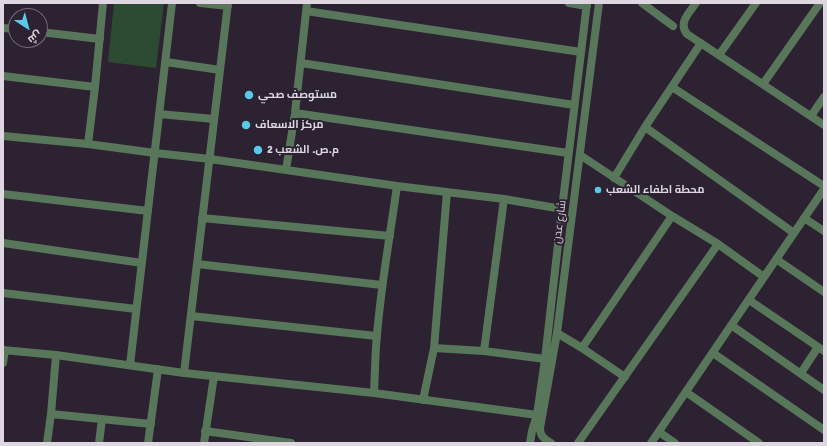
<!DOCTYPE html>
<html>
<head>
<meta charset="utf-8">
<style>
  body { margin:0 }
  #map { position:relative; width:827px; height:446px; overflow:hidden; background:#2c2231; font-family:Signika,Cairo,sans-serif }
  canvas { display:block }
  .frame { position:absolute; inset:0; border:4px solid #ded7e1; pointer-events:none }
  .north { position:absolute; left:8px; top:8px; width:40px; height:40px; box-sizing:border-box; background:#2c2231; border:1px solid #736a77; border-radius:50%; rotate:144deg; font-size:11px; font-weight:700; line-height:16px; text-align:center; color:#ded7e1 }
  .north::after { content:''; display:block; margin:auto; width:14px; height:18px; background:#5bc8e6; clip-path:polygon(50% 0,100% 100%,50% 72%,0 100%) }
</style>
</head>
<body>
<div id="map">
<canvas width="827" height="446"></canvas>
<div class="frame"></div>
<div class="north">ش</div>
</div>
<script>
const c = document.querySelector('canvas').getContext('2d');
c.lineJoin = 'round';
function fill(path, color) { c.fillStyle = color; c.fill(path, 'evenodd'); }
function trace(path, color, width, dash) { c.strokeStyle = color; c.lineWidth = width; c.lineCap = dash ? 'butt' : 'round'; c.setLineDash(dash || []); c.stroke(path); }
function write(font, color, halo, rows, align = 'center') {
  c.font = font + ' Signika,Cairo,sans-serif'; c.lineWidth = 4; c.setLineDash([]); c.textBaseline = 'middle'; c.strokeStyle = halo; c.fillStyle = color; for (const [text, x, y, turn = 0] of rows) {
    c.save(); c.translate(x, y); c.rotate((+turn || 0) * Math.PI / 180); c.textAlign = isNaN(turn) ? turn : align; if (halo) c.strokeText(text, 0, 0); c.fillText(text, 0, 0); c.restore();
  }
}
fill(new Path2D(`
  M114 3H164L156 68 108 62Z`), '#2d4b33');
trace(new Path2D(`
  M200 3 228 6
  M569 3 587 6
  M642 3 673 26
  M696 3C689 13 678 23 687 34L824 125
  M306 11 581 52
  M3 28 16 29
  M40 32 100 39
  M719 55 756 3
  M166 62 220 70
  M301 63 574 105
  M3 76 95 87
  M763 84 820 3
  M672 87 824 186
  M295 113 568 153
  M159 114 214 119
  M811 116 824 97
  M645 127 794 233
  M3 136 88 144 155 153 210 159 397 186 504 199 562 209
  M88 144 95 87 103 3
  M580 155 672 216 718 244 764 277
  M286 170 295 113 307 3
  M614 178 645 127 701 43
  M3 194 148 211
  M202 218 390 236
  M804 218 824 231
  M3 243 142 263
  M776 259 824 292
  M197 264 382 285
  M3 293 136 309
  M749 300 824 351
  M191 316 376 336
  M731 325 824 390
  M557 333 582 348 625 377
  M434 348 484 351 545 359
  M582 348 672 216
  M3 350 56 355 184 373 374 393 537 415
  M484 351 504 199
  M713 353 824 430
  M3 363 5 350
  M130 365 172 3
  M184 373 228 3
  M801 373 818 347
  M686 392 759 443
  M374 393C375 374 375 354 377 335 381 285 390 236 397 186
  M423 400 434 348 447 192
  M51 414 151 424
  M205 431 291 443
  M659 432 675 443
  M47 443 51 414 56 355
  M99 443 102 419
  M148 443 158 369
  M204 443 214 376
  M530 443 532 431 537 415 545 359 562 209 587 3
  M551 443C544 439 540 436 540 428L557 333 599 3
  M578 443 718 244
  M651 443 824 189`), '#587659', 8);
for (const [x, y, r, color] of [
  [249,95,5,"#5bc8e6"],
  [246,125,5,"#5bc8e6"],
  [258,150,5,"#5bc8e6"],
  [598,190,4,"#5bc8e6"]
]) { const dot = new Path2D(); dot.arc(x, y, r, 0, 2 * Math.PI); c.fillStyle = color; c.fill(dot); trace(dot, '#2c2231', 1.5); }
write('bold 11px', '#ded7e1', '#2c2231', [
  ["مستوصف صحي",258,95],
  ["مركز الاسعاف",255,125],
  ["م.ص. الشعب 2",267,150],
  ["محطة اطفاء الشعب",606,190]
], 'left');
write('11px', '#ded7e1', '#2c2231', [
  ["شارع عدن",560,222,-83]
]);
</script>
</body>
</html>
